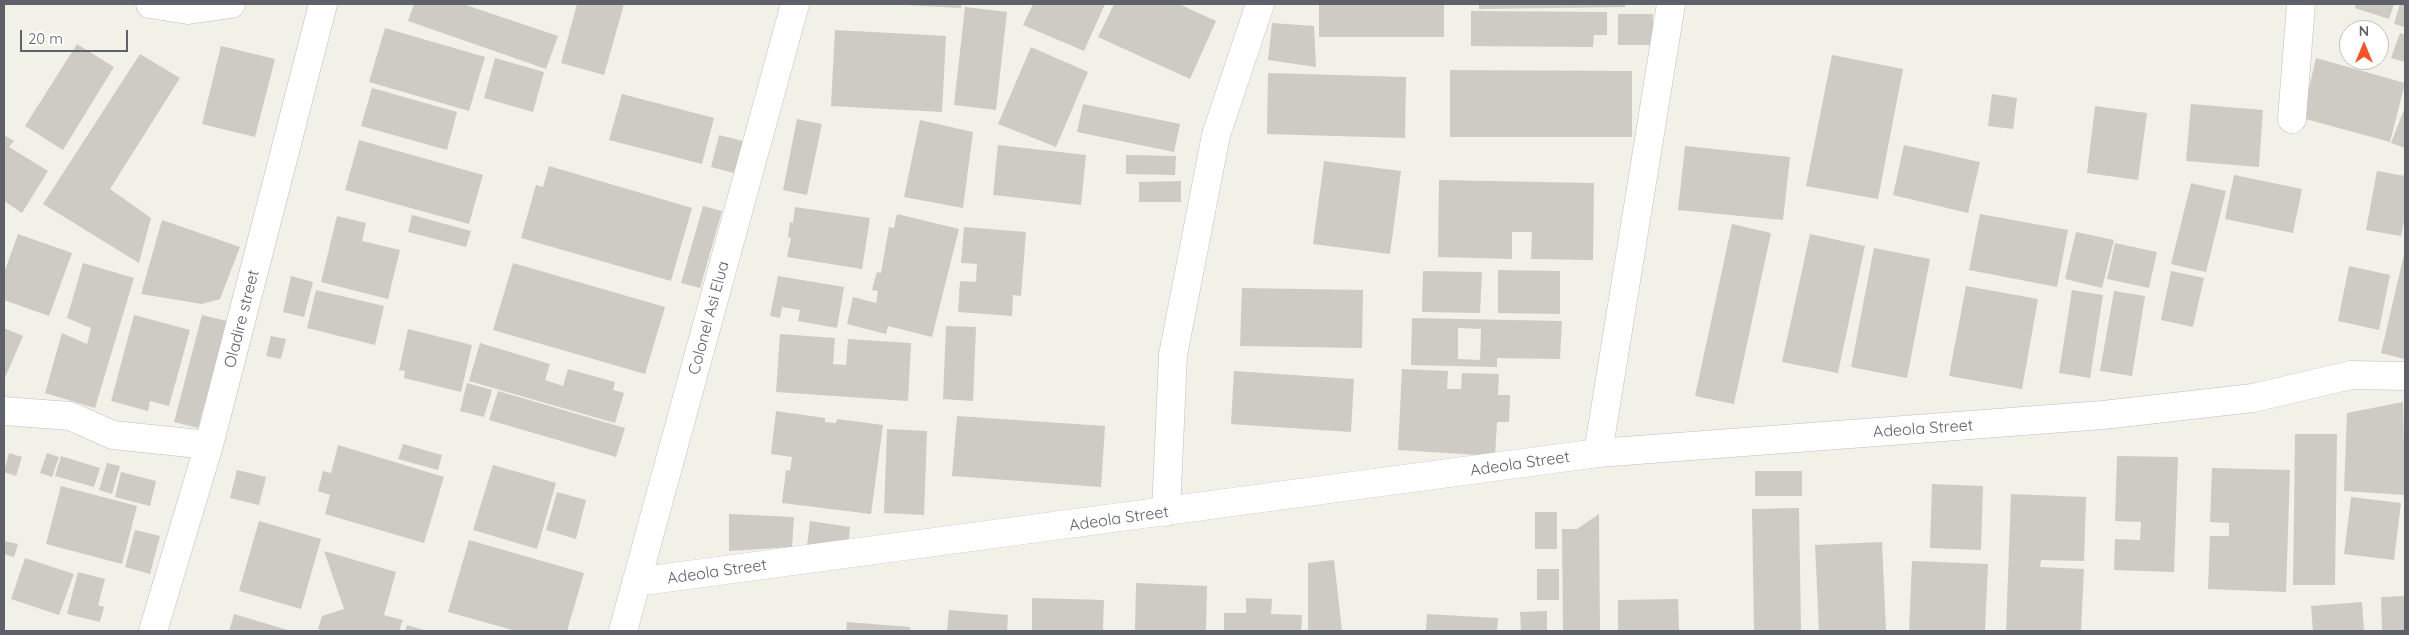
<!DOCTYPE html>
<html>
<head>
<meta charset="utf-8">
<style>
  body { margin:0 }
  #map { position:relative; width:2409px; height:635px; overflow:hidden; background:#f2f1e7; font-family:Quicksand,sans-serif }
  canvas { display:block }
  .frame { position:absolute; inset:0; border:5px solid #5e6169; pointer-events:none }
  .north { position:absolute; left:2339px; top:20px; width:50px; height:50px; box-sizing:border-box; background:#fff; border:1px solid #bfc0c3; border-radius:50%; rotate:0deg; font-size:14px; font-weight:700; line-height:20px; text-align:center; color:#5e6169 }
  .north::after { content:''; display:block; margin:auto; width:18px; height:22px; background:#fb5124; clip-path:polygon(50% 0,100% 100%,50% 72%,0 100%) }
  .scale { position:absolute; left:20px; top:30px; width:108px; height:22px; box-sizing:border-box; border:2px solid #5e6169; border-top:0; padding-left:6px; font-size:15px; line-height:18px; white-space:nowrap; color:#5e6169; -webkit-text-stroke:4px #fff; paint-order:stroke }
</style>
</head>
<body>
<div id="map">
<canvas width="2409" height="635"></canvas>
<div class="frame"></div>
<div class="north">N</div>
<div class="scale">20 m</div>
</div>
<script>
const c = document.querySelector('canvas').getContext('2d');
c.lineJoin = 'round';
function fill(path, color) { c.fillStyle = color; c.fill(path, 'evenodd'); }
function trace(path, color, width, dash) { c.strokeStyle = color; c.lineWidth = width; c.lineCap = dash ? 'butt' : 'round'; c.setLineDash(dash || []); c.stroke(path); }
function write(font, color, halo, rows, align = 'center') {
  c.font = font + ' Quicksand,sans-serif'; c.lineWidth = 5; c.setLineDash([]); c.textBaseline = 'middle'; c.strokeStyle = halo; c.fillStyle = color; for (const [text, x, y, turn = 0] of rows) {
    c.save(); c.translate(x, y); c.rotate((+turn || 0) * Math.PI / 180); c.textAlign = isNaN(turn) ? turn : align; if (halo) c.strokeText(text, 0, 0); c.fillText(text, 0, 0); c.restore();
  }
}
fill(new Path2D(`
  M414 4H463L558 36 546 69 408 21Z
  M577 4H624L604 75 561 63Z
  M904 4H961V8L904 5Z
  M1033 4H1105L1084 51 1023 25Z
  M1114 4H1179L1216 21 1190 79 1098 37Z
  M1319 4H1444V37H1319Z
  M1479 4H1625V7L1479 9Z
  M2356 4H2394L2389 19 2355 8Z
  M2400 4H2405V27L2394 24Z
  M965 7 1007 12 996 110 954 105Z
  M1471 11 1607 12V35H1594L1593 47 1471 46Z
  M1618 14H1653V45H1618Z
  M1272 23 1314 26 1316 67 1268 60Z
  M385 28 485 57 469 111 369 82Z
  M835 30 946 36 942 112 831 106Z
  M2400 33 2405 35V62L2391 58Z
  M77 44 114 67 63 150 25 126Z
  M221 46 275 59 255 137 202 124Z
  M1031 47 1088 72 1056 147 998 124Z
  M140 54 180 78 110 189 151 218 139 263 43 204Z
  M1832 55 1903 69 1878 199 1806 186Z
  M495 58 544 72 533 112 484 98Z
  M2316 58 2405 83 2390 142 2302 118Z
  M1450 70 1632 71V137H1450Z
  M1268 73 1406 77 1405 138 1267 134Z
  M372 88 457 112 447 150 361 126Z
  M622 94 714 118 702 164 609 140Z
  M1992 94 2017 98 2013 129 1988 126Z
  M1083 104 1180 124 1174 152 1077 132Z
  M2191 104 2263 110 2259 167 2186 161Z
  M2095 106 2147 113 2138 180 2087 173Z
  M2405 107V148L2391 143Z
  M797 119 822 124 807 195 783 190Z
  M920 120 973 132 963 208 904 197Z
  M4 135 14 141 9 147 48 171 22 213 4 201Z
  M719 135 743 141 734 173 711 167Z
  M359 140 483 175 469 224 345 190Z
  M998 145 1086 155 1081 205 993 195Z
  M1904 145 1980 162 1968 213 1893 195Z
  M1685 146 1790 157 1783 220 1678 210Z
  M1126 155 1176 156 1175 175 1126 174Z
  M1324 161 1401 171 1390 254 1313 244Z
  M549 166 692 208 671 281 521 238 536 185 543 187Z
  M2377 171 2405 176V216L2401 236 2366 230Z
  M2234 175 2302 189 2293 233 2225 219Z
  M1439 180 1594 183 1593 260 1531 259 1532 232H1512V259L1438 257Z
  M1181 181V202H1139V182Z
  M2191 183 2226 191 2206 272 2171 264Z
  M703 206 722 211 700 288 681 283Z
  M795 207 870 218 862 269 787 257 791 238 788 237 790 222 793 223Z
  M897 214 959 229 932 337 888 326 886 334 847 324 853 297 876 303 878 291 872 290 877 272 881 273 889 227 894 228Z
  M1980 214 2068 230 2057 287 1969 270Z
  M412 215 471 231 466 247 408 232Z
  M337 216 366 223 362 241 400 250 388 299 321 282Z
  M162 220 240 247 220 299 202 304 141 294Z
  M1732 224 1771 233 1734 404 1695 396Z
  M964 227 1026 232 1021 296 1013 295 1012 316 958 312 960 281 976 282 977 264 961 263Z
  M2076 232 2114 240 2102 288 2065 279Z
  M18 234 72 253 49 316 4 300V273Z
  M1810 234 1865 246 1838 373 1782 362Z
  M2115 243 2157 252 2149 288 2107 279Z
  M1874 248 1930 259 1907 378 1851 367Z
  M2405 250V359L2381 353Z
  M83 263 134 278 95 408 45 393 62 333 87 344 91 328 67 318Z
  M513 263 665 307 645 374 493 330Z
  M2349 266 2390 275 2379 330 2338 321Z
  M1498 270 1560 271V314L1498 313Z
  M1423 271 1482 272 1480 313 1422 312Z
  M2171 271 2204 278 2193 327 2161 320Z
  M291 276 313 282 304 317 283 312Z
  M778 276 844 287 837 328 798 321 800 310 782 307 780 318 770 316Z
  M1966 286 2038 299 2022 389 1949 376Z
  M1242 288 1363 290 1362 348 1240 346Z
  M316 290 384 306 375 345 307 328Z
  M2072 290 2103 295 2090 378 2059 373Z
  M2114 291 2145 296 2132 376 2100 371Z
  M134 315 190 330 169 406 150 401 148 411 111 401Z
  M202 315 227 321 198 428 174 422Z
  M1412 318 1562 321 1560 359 1497 358V367L1411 365ZM1458 328 1481 329 1480 360 1458 359Z
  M946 326 976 327 973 401 943 399Z
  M4 328 23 336 4 380Z
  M408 329 472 345 461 392 404 378 405 371 399 370Z
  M780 334 835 338 833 364 846 365 848 339 911 343 908 401 776 392Z
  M271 336 286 339 281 359 266 356Z
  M480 343 550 364 545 380 563 386 568 369 615 382 613 390 624 393 615 423 469 381Z
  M1402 369 1448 371 1447 389H1461L1462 373 1499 374 1498 395H1510L1509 422H1497L1495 456 1398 450Z
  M1234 371 1354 379 1351 432 1231 424Z
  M467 383 492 390 484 417 460 411Z
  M498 391 625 428 616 457 489 420Z
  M2403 402 2405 495 2344 491 2347 413Z
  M776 411 825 418V422L836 423 837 419 883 425 871 514 782 503 786 470 790 471 792 457 771 454Z
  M957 416 1105 426 1101 487 952 476Z
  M887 429 927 431 924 515 884 513Z
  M2295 434H2337L2335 585H2293Z
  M403 444 442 455 438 470 398 459Z
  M338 445 444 477 424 543 325 514 330 495 318 491 323 471 331 473Z
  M9 453 22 457 16 476 4 472Z
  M47 453 59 457 52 477 40 473Z
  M61 456 100 468 94 487 55 476Z
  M2117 456 2178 457 2174 572 2114 570 2115 539 2140 540 2141 522 2115 521Z
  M107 463 120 466 112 494 99 490Z
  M493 465 556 483 537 549 473 530Z
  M2212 468 2290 470 2286 592 2208 589 2210 536H2229V523L2210 522Z
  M237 470 266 477 259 505 230 498Z
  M1755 471H1802V496H1755Z
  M121 472 156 481 150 506 115 497Z
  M1932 484 1983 486 1981 550 1930 548Z
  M61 486 137 506 122 564 46 544Z
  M557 492 586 500 576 539 546 530Z
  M2011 494 2086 497 2084 561 2041 560 2040 567 2084 569 2081 631H2006Z
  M2351 497 2401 503 2394 560 2344 554Z
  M1799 508 1801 631H1754L1752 509Z
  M1535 512H1557V549H1535Z
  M729 514 794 517 792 547 729 551Z
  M1599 514 1600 631H1563L1562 529H1577Z
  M259 521 321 539 301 609 239 591Z
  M810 521 850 527 848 548 807 546Z
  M135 530 160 536 150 574 125 567Z
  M469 540 584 573 567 631H516L448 612Z
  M4 541 18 544 14 557 4 554Z
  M1882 542 1886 631H1819L1815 545Z
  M324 551 396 572 384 615 403 620 399 631H326L318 629 322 616 344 609Z
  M25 558 74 574 59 615 11 599Z
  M1334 560 1342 631H1308V563Z
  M1912 561 1988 564 1985 631H1909Z
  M1537 569H1559V600H1537Z
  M78 572 105 579 98 605 104 607 100 622 67 614Z
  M1136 583 1207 586 1206 631H1135Z
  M2405 596V631H2382L2381 597Z
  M1032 598 1104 600 1103 631H1032Z
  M1246 598 1272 599 1271 614 1302 615 1301 631H1224V613H1246Z
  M1678 599 1679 631H1618V600Z
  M2362 602 2364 631H2313L2311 606Z
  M949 610 1008 615 1007 631H947Z
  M1547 611V631H1521L1520 612Z
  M234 614 291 631H229Z
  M1427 614 1498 618 1497 631H1426Z
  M847 622 910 627V631H846Z
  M407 625 427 631H405Z`), '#cdcbc4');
const minor = new Path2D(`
  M150 4 188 10 231 4
  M2292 119 2301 4
  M4 411 70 416 113 435 209 445
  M1598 453 1671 4
  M1166 512 1173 355 1216 135 1260 4
  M636 582 1598 453 2103 415 2253 398 2351 375 2405 376
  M153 631 209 445 323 4
  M623 631 795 4`);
trace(minor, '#bbbec3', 29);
trace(minor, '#fff', 28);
write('16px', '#5e6169', '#fff', [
  ["Colonel Asi Elua",709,318,-75],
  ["Oladire street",242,319,-76],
  ["Adeola Street",1923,429,-4],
  ["Adeola Street",1520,464,-8],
  ["Adeola Street",1119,519,-8],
  ["Adeola Street",717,572,-8]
]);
</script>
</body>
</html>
